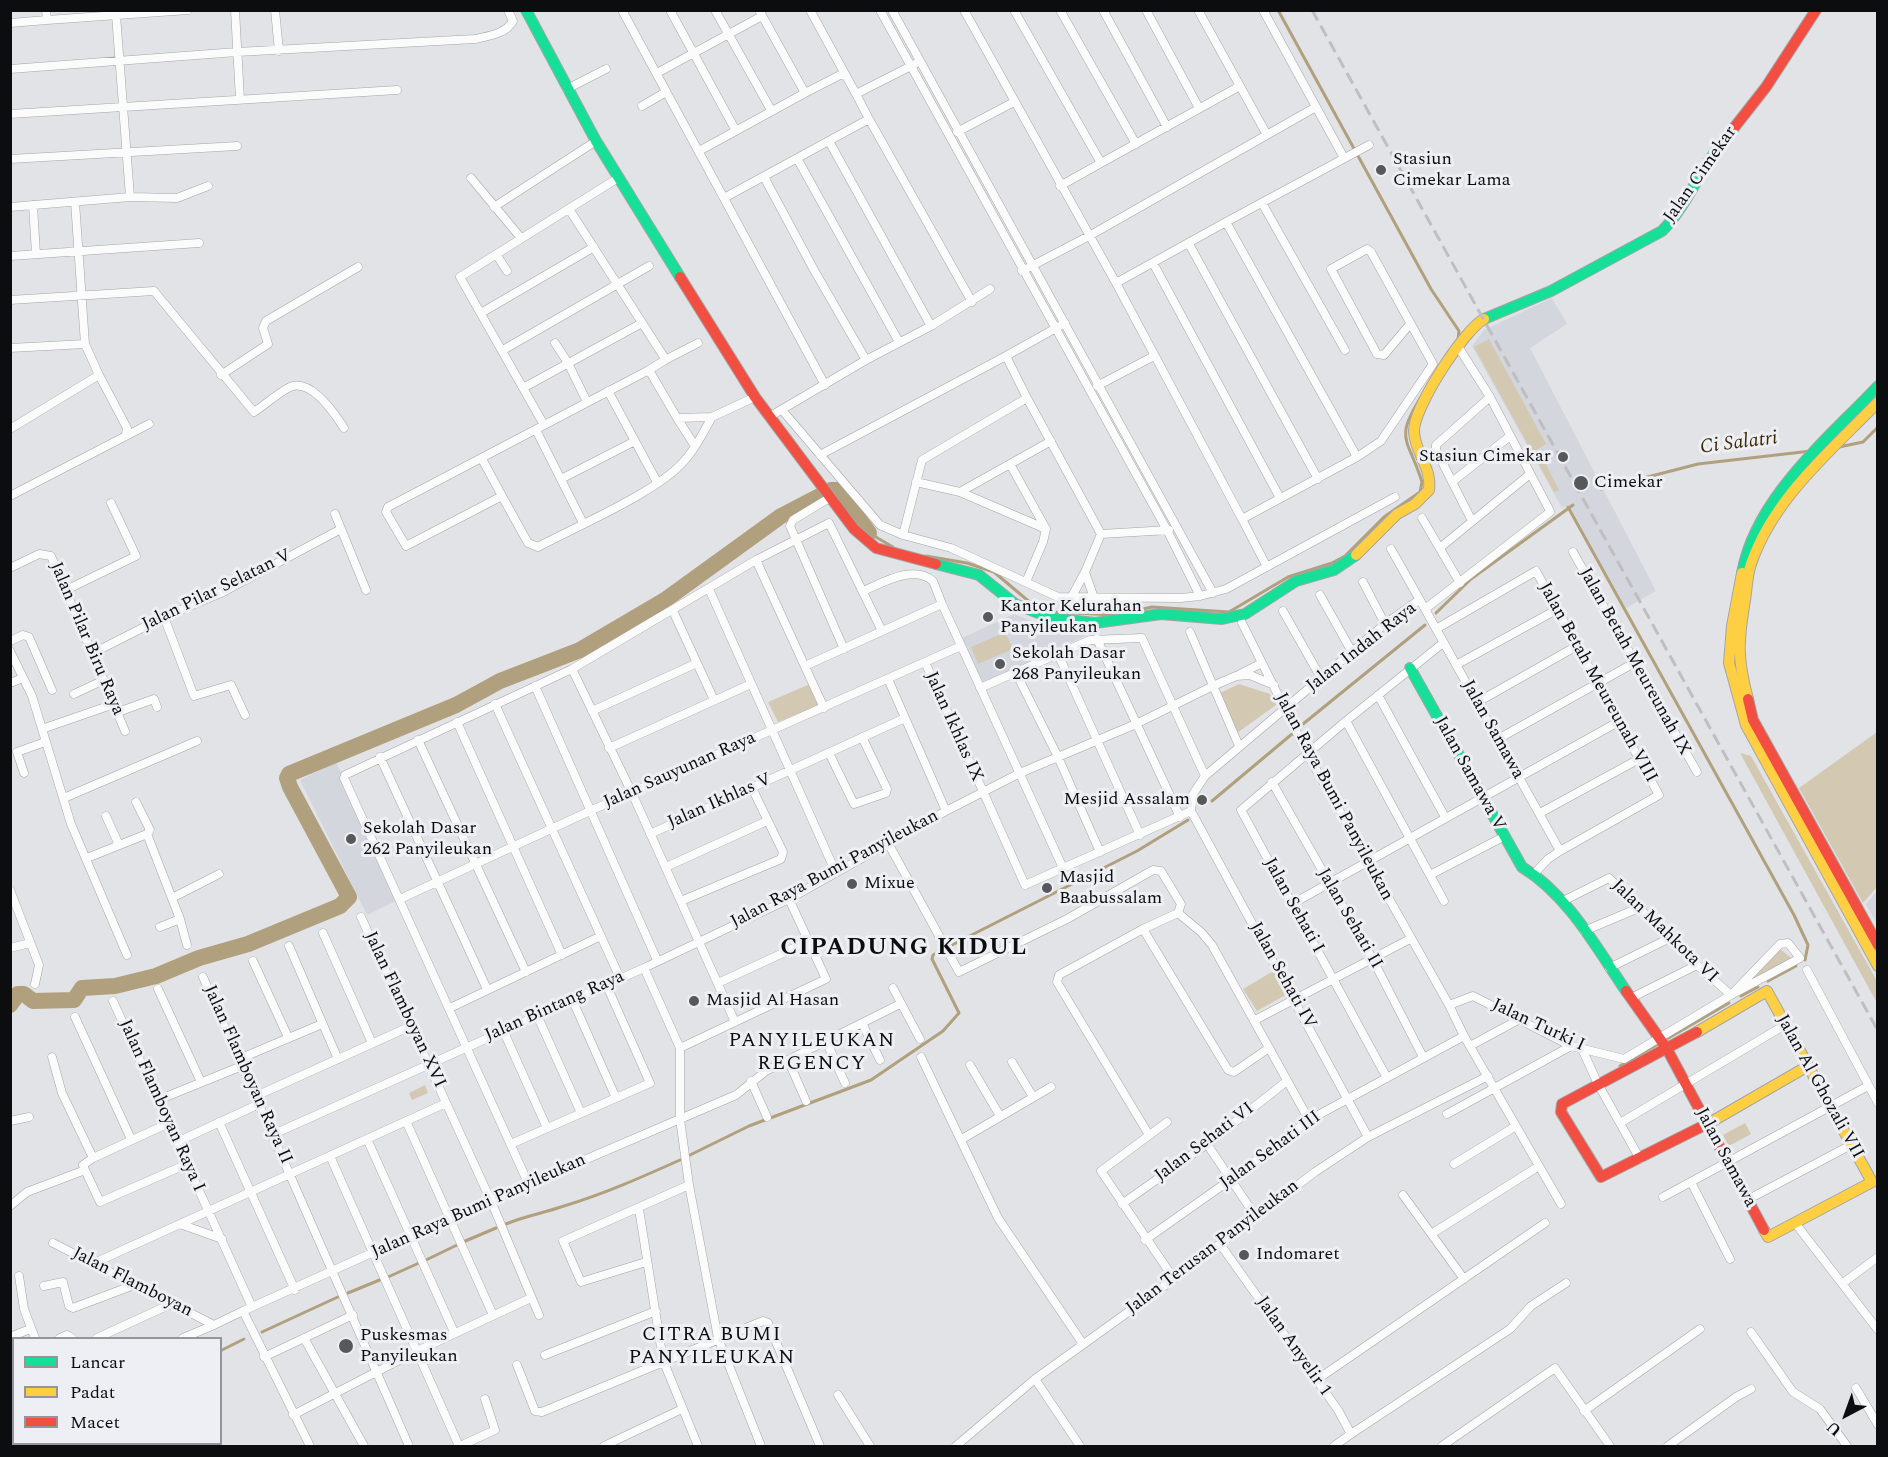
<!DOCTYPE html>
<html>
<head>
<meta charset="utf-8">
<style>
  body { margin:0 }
  #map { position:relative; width:1888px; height:1457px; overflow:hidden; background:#e2e3e6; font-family:Spectral,serif }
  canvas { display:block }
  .frame { position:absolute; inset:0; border:12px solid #0c0d0e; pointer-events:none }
  .legend { position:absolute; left:12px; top:1337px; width:210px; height:108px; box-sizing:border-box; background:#eeeff5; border:2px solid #949599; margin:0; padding:8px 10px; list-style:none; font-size:18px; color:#0c0d0e }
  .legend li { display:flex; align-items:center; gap:12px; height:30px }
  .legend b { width:30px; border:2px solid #949599 }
  .north { position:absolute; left:1816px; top:1385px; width:60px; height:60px; -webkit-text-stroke:4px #eeeff5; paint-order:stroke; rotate:221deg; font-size:16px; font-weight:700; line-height:24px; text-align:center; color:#0c0d0e }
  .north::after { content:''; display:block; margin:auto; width:21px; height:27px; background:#0c0d0e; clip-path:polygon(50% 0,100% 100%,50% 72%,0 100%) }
</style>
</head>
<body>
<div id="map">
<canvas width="1888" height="1457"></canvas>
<div class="frame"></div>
<ul class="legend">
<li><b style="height:8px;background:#16e098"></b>Lancar</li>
<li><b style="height:8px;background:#ffcf43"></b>Padat</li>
<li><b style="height:8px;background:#f24e42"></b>Macet</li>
</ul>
<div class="north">U</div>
</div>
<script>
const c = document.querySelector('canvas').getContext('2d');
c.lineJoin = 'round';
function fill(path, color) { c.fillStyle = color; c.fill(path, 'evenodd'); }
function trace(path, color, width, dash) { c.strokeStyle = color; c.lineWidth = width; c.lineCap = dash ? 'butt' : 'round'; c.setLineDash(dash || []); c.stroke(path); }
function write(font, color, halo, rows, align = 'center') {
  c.font = font + ' Spectral,serif'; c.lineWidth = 6; c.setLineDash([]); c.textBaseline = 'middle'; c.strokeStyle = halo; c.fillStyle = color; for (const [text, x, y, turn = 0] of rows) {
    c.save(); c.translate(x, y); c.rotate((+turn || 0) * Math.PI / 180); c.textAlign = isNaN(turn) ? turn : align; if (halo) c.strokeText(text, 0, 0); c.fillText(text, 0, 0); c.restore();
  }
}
fill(new Path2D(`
  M1552 298 1567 324 1530 348 1656 591 1626 608 1569 505 1562 508 1472 346 1484 330Z
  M1014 614 1047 627 1083 632 1085 636 983 684 962 638Z
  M336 762 400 899 367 915 300 780Z
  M1877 891V924L1866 904Z`), '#d3d6dd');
fill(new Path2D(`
  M1489 339 1546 444 1538 449 1559 490 1554 492 1474 347Z
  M1005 632 1013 649 978 664 971 647Z
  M810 684 819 705 778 722 768 702Z
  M1239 684 1270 694 1276 705 1237 733 1220 693Z
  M1877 732V887L1863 903 1799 788Z
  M1740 753 1751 756 1877 981V1003Z
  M1779 948 1795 961 1742 988Z
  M1275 970 1289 993 1257 1011 1243 989Z
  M425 1085 428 1093 412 1100 409 1093Z
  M1745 1123 1751 1134 1729 1146 1723 1135Z`), '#d3c9b3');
trace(new Path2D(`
  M1278 10 1431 289 1459 331 1458 340
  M1839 447 1863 442 1878 427
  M1601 489 1698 464 1811 451
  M1568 507 1794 915 1808 945 1805 960
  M869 533 893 547
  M926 556 967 563 994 572 1032 604 1054 612 1114 615 1152 607 1229 612 1288 577 1332 563 1345 556 1384 517 1420 492 1422 482C1408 437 1393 440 1423 394
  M1436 613 1471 579 1573 505
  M1303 724 1425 625
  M1212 801 1292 734
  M948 947 1137 851 1188 820
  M1768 981 1796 966
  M1741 996 1758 987
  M1620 1066 1729 1003
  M690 1155 749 1126 871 1080 943 1031 959 1013 932 959 933 955 944 949
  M506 1224C525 1216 544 1213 564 1206 604 1194 642 1177 680 1160
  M463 1242 496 1228
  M426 1260 457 1245
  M388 1277 419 1263
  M348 1293 382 1279
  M262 1332 340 1296
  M220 1351 244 1339
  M53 1446 58 1444`), '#b1a07d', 3);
trace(new Path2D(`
  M10 1005 18 994H24L33 1001 74 1000 82 988 115 986 156 976 199 958 248 944 340 906 349 897 290 787 287 778 289 774 456 705 500 681 580 650 665 600 781 516 831 490H838L869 533`), '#b1a07d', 16);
const street = new Path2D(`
  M235 10 240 99
  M275 10 279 51
  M622 10 825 385
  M670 10 736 131
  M715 10 771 110
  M810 10 856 94 915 64
  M880 10 1167 530 1200 596
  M892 10 1213 593
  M964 10 1116 283 1242 519 1357 457 1226 222 1116 283
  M1014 10 1101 163 1240 86
  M1060 10 1136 144
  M1103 10 1167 127
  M1146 10 1199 108
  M1198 10 1267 135
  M1263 10 1344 158
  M116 15 130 197
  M47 20 188 10
  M10 23 47 20 46 10
  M10 69 237 52 475 39C488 36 506 34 513 21L508 10
  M657 73 762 16
  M567 89 606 69
  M805 93 844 73
  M856 94 869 119
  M642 106 666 92
  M10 114 397 90
  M957 132 1014 102
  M830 143 931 326
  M699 151 805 93 759 10
  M10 159 237 146
  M798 160 899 342
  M764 177 814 270 866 360
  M471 178 521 238
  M1060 186 1101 163
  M724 198 869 119 972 302
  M75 202 85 344 99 375
  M1262 203 1345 350
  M33 205 36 254
  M10 207 130 197 177 198 208 186
  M494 207 596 141
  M569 209 664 357 665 360 649 370
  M1226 222 1369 145
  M1189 244 1318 479
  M496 254 507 271
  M10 256 199 243
  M1153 263 1280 498
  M1022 271 1089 236 1316 107
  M10 300 154 291 254 412C266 404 278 393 290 387 311 378 335 414 344 428
  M481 313 594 247
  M1065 323 1006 356 1027 398 922 460 903 535 951 548 1058 597 1181 598 1200 596 1226 589 1395 497
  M555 343 568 363 587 402
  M10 348 85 344
  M1459 348 1490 397 1550 511
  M503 350 649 266
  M665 360 698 343
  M221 375 268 344 263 328 266 321 358 267
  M1097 386 1154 356
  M523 388 642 323
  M608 391 657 482
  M1027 398 1101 534 1085 572 1094 598
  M782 410 880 525 903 535
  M712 417C704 431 696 448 685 460 660 491 575 527 538 547L528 543 502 496 406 546 386 512 388 507 649 370 677 418 712 417 755 397
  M769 417 866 360 931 326 990 289
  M677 418 695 446
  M544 425 460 277 618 178
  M10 429 99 375 127 428 126 434
  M536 430 583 523
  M820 455 1006 356
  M1357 457 1381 441 1433 364 1371 252 1367 249 1331 269 1377 354 1384 355 1410 324
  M482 459 502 496
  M1010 464 1051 441
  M561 479 635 441
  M916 482 960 492 1010 464 1046 529 1043 542 1026 582
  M1452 482 1510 436
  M960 492 1046 529
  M10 496 149 424
  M831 497 793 520 790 526 844 649
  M335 514 366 590
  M1422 518 1460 583
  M1242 519 1267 567
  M1472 521 1436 450V445L1490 397
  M1101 534 1169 530
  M1441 547 1530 474
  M1391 549 1425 609 1550 512
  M1573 552 1697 772
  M756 560 824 708
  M10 568 39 554 51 556 125 731
  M1363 582 1385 624
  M709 589 836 873
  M66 590 136 556 111 503
  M863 591C882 583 914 564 933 581L942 604
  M1320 595 1352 652
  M1071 598 1085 572
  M1425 609 1560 851
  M673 611 714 700
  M1283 611 1321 678
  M164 617 194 696 231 685 245 715
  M1242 623 1308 755 1449 1005 1464 1036 1561 1204
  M1436 629 1536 571 1659 795 1560 851 1548 859 1534 874
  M1190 632 1239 746
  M1097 639 1180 817
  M10 641 23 635 29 637 52 690
  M10 651 32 696 71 824 127 955
  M93 653 164 617 223 592 341 529
  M1058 654 1140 835
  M925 662 1025 885 1191 811
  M1456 665 1556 610
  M805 666 942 604 1063 868
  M572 669 632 793 735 1022
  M1015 671 1058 757 1100 852
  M1240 674 1262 663
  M888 679 946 811
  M10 683 23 678
  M535 686 657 960
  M980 688 1090 640 1142 638 1205 776
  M74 694 104 680
  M1378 695 1445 817
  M1476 703 1575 647
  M495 704 620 978
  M592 711 697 663
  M118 712 154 699 157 707
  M1346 721 1444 901
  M457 722 562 955
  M42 729 114 704
  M1498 739 1634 663
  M418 740 526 972
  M609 748 751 684
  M829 753 854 804 886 793 887 789 862 737
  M380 757 487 989
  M24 773 17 752 45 742
  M1272 782 1372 958 1423 1057
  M64 798 197 741
  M136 802 150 830 147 834 180 919 187 945
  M1191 811 1368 1137
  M1191 811 1193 794 1205 776 1385 624 1419 600
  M1540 813 1639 759
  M106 816 119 845
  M650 834 905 718
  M888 843 959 972 1067 919 1153 870 1161 871 1181 904 1178 913
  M87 858 147 834
  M666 867 767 821
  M1430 875 1503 837
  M10 890 39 965 35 984
  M172 898 219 874
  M400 899 592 810 961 646
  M681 901 781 859 783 852 752 788
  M1563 901 1609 878 1697 965 1731 995
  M1292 904 1618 722
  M1178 913 1201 932 1212 945 1309 1120
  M361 917 491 1201 539 1315
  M160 927 180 919
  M1143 929 1178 913
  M1584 931 1641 907
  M323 933 372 1043
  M289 946 338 1059
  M10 948 30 943
  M253 961 288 1037
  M1609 968 1670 938
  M1807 970 1878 1103
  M203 977 409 1446
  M718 983 809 941
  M893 988 920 1039
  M158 989 201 1082
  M1633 997 1697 965
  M572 999 616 1098
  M113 1001 252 1307
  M1449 1005 1473 996 1571 1046 1624 1059 1731 995 1800 958 1788 943 1780 944 1731 995
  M450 1008 601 936
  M537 1015 581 1113
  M75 1017 131 1139
  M1255 1020 1410 939
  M862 1023 880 1060
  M503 1030 547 1128
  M826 1041 845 1083
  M1470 1046 1518 1020
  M680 1048 826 979 789 899
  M1582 1049 1598 1084 1640 1159
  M52 1057 62 1093 93 1158
  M921 1057 998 1218 1083 1344
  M239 1059 322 1024
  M788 1060 806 1101
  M1012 1062 1033 1097
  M970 1065 1000 1116
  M1387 1078 1241 810 1346 721 1443 643
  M751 1081 767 1117
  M256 1096 411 1026
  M158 1100 242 1066
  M1447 1114 1571 1046
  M10 1121 29 1117
  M406 1121 493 1315
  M219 1122 295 1290
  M1167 1122 1101 1171 1174 1279
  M1620 1123 1785 1025
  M274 1134 644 968
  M1149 1135 1057 982 1059 975 1143 929 1228 1070 1234 1072 1269 1048
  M367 1139 454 1332
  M962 1139 1051 1087
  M177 1142 259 1104
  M511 1144 650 1083 606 984
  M1207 1144 1256 1217
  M330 1156 459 1446
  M1454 1164 1516 1126
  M85 1170 100 1202 187 1164
  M85 1170 83 1165 93 1158 169 1123
  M1691 1182 1730 1259
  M529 1185 344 778 345 775 572 669 756 560 829 523 882 631
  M1403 1195 1464 1279
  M1663 1197 1868 1086
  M1747 1200 1851 1145
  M1122 1204 1207 1144 1287 1081
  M10 1206 27 1192 85 1170
  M639 1209 663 1360 698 1446
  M1795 1223 1878 1330
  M180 1224 222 1239
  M1436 1231 1539 1166
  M1145 1240 1230 1180 1309 1120 1464 1036
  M53 1243 214 1325 243 1311
  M1220 1244 1338 1410 1351 1434 1334 1446
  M646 1262 581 1282 563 1241 689 1185
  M92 1264 446 1103
  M19 1276 24 1309 35 1338
  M1843 1283 1878 1257
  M44 1286 63 1282 69 1306 73 1308 134 1285
  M1751 1332 1793 1392 1820 1409 1847 1446
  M10 1337 30 1329
  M60 1338 67 1335 72 1338
  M97 1338 171 1304
  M183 1338 214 1325
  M304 1338 364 1446
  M545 1355 656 1311
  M264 1357 353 1315
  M517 1365 535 1411 542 1412 763 1321 768 1323 820 1446
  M1035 1379 1080 1446
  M1315 1381 1545 1223
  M1856 1388 1878 1425
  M838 1395 870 1446
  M1584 1411 1700 1329
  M293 1415 417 1351 531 1298
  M1351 1434 1510 1329 1531 1306 1566 1283
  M310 1446 243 1311 449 1218 680 1119V1048L644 968 789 899 946 811 1020 773 1136 724 1213 686 1236 676 1250 675 1274 685
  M460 1446 495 1430 485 1399
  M604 1446 682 1409
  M761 1446 718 1338 689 1185 680 1119 736 1095 766 1071 900 1004
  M956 1446 1035 1379 1174 1279 1315 1172 1368 1137 1488 1076
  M1442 1446 1555 1368 1610 1446
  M1668 1446 1736 1397 1751 1389`);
const fast = new Path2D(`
  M526 10 596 141 680 277
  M1484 319 1551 291 1662 231C1686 207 1698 173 1719 147
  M936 564 979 575 1015 604 1051 618 1095 623 1161 614 1222 619 1245 614 1296 581 1334 570 1356 555
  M1742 573C1756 497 1828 439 1878 386
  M1410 668 1522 867C1568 895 1596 947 1626 991`);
const slow = new Path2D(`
  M1356 555 1397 514 1415 504 1429 490C1432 467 1415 453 1414 432 1413 408 1464 330 1484 319
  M1742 573 1732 626 1729 663 1746 725 1878 966
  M1748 699C1737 658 1738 642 1745 600 1747 588 1747 575 1751 564 1773 498 1832 450 1878 402
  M1697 1032 1767 991 1872 1182 1768 1237 1764 1230
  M1711 1122 1808 1066`);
const jam = new Path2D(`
  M1719 147 1766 87 1816 10
  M680 277 755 397 854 529 876 548 936 564
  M1748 699 1753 720 1878 945
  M1626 991 1667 1049 1764 1230
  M1697 1032 1562 1104 1561 1112 1601 1177 1711 1122`);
trace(street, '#a4a5a7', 9);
trace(fast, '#a4a5a7', 12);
trace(slow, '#a4a5a7', 12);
trace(jam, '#a4a5a7', 12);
trace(street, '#fbfbfb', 8);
trace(fast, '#16e098', 10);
trace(slow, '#ffcf43', 10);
trace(jam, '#f24e42', 10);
trace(new Path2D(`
  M1312 10 1878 1031`), '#bfbfc1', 3, [12, 6]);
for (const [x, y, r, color] of [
  [1381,170,6,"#57585a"],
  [1563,457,6,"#57585a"],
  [1581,483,8,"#57585a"],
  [988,617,6,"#57585a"],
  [1000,664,6,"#57585a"],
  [1202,800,6,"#57585a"],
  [351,839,6,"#57585a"],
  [852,884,6,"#57585a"],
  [1047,888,6,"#57585a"],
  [694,1001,6,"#57585a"],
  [1244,1255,6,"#57585a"],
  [346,1346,8,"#57585a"]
]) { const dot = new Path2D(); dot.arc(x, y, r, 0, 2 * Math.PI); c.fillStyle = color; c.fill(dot); trace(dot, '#eeeff5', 2); }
write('18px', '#0c0d0e', '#eeeff5', [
  ["Stasiun",1393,160],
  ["Cimekar Lama",1393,181],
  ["Stasiun Cimekar",1551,457,"right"],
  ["Cimekar",1594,483],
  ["Kantor Kelurahan",1000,607],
  ["Panyileukan",1000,628],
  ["Sekolah Dasar",1012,654],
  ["268 Panyileukan",1012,675],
  ["Mesjid Assalam",1190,800,"right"],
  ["Sekolah Dasar",363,829],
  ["262 Panyileukan",363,850],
  ["Masjid",1059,878],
  ["Baabussalam",1059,899],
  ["Mixue",864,884],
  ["Masjid Al Hasan",706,1001],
  ["Indomaret",1256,1255],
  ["Puskesmas",360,1336],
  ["Panyileukan",360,1357]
], 'left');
write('18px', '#0c0d0e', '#eeeff5', [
  ["Jalan Cimekar",1701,175,-55],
  ["Jalan Pilar Selatan V",217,591,-26],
  ["Jalan Pilar Biru Raya",86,639,67],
  ["Jalan Indah Raya",1362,648,-38],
  ["Jalan Betah Meureunah IX",1634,662,61],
  ["Jalan Betah Meureunah VIII",1597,683,61],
  ["Jalan Ikhlas IX",953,727,66],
  ["Jalan Samawa",1492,730,61],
  ["Jalan Sauyunan Raya",680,771,-24],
  ["Jalan Samawa V",1469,774,61],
  ["Jalan Raya Bumi Panyileukan",1333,797,62],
  ["Jalan Ikhlas V",720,802,-24],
  ["Jalan Raya Bumi Panyileukan",835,870,-28],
  ["Jalan Sehati I",1293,906,61],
  ["Jalan Sehati II",1349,919,60],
  ["Jalan Mahkota VI",1664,932,44],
  ["Jalan Sehati IV",1282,976,61],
  ["Jalan Bintang Raya",555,1007,-24],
  ["Jalan Flamboyan XVI",404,1010,65],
  ["Jalan Turki I",1538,1026,25],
  ["Jalan Flamboyan Raya II",247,1075,66],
  ["Jalan Al Ghozali VII",1819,1087,61],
  ["Jalan Flamboyan Raya I",161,1106,66],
  ["Jalan Sehati VI",1205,1143,-37],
  ["Jalan Sehati III",1271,1151,-36],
  ["Jalan Samawa",1725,1158,62],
  ["Jalan Raya Bumi Panyileukan",479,1207,-24],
  ["Jalan Terusan Panyileukan",1213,1248,-37],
  ["Jalan Flamboyan",132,1283,27],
  ["Jalan Anyelir 1",1293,1347,55]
]);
write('italic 20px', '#3c2a00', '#eeeff5', [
  ["Ci Salatri",1739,444,-7]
]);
c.letterSpacing = '1.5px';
write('20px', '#0c0d0e', '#eeeff5', [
  ["PANYILEUKAN",812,1042],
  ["REGENCY",812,1065],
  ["CITRA BUMI",712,1336],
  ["PANYILEUKAN",712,1359]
]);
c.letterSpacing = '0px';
c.letterSpacing = '1.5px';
write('bold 24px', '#0c0d0e', '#eeeff5', [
  ["CIPADUNG KIDUL",904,949]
]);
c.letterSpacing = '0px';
</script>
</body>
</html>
